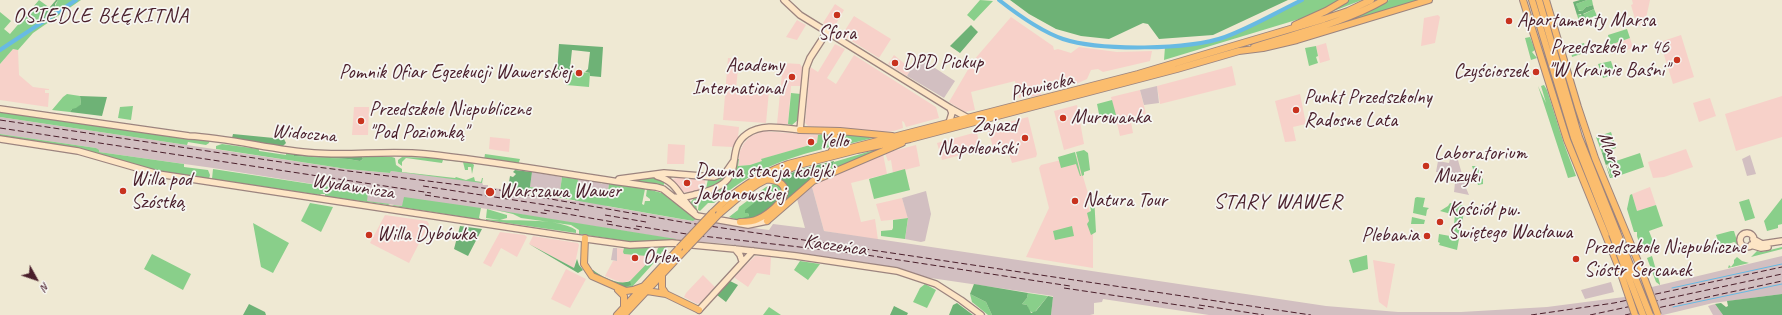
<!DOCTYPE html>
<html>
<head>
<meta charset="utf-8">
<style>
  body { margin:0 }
  #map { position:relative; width:1782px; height:315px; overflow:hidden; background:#efe9d3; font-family:Caveat,sans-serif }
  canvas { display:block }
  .north { position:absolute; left:16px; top:259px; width:40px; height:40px; -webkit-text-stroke:3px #f6f6f2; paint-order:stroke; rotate:130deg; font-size:11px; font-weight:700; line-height:16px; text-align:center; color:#4a1f2b }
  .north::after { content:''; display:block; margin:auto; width:14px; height:18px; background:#4a1f2b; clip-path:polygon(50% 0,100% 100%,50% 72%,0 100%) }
</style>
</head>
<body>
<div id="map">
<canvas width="1782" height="315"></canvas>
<div class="north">N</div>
</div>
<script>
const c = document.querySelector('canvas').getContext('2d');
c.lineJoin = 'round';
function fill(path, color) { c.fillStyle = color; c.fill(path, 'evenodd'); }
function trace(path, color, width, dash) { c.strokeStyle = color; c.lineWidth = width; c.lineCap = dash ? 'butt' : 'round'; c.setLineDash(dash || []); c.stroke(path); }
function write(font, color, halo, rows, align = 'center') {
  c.font = font + ' Caveat,sans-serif'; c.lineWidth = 3.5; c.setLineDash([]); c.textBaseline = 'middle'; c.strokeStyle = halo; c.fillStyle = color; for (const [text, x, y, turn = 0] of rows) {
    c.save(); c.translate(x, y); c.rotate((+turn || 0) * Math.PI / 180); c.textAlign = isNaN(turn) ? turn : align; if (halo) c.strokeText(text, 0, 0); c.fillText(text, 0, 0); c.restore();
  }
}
fill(new Path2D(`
  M1632 0H1650L1645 23 1637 26 1631 5 1633 4Z
  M835 4 844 10 833 29 823 23Z
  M1438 15 1440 17 1435 43 1421 46 1424 18Z
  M854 16 891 39 879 58 842 35Z
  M1011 17 1053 46 1054 50 1058 49 1071 53 1079 47 1117 52 1152 51 1150 61 1103 72 1098 69 1091 70 1087 79 1076 84 1063 79 1042 83 1039 85 1041 95 1031 97 1029 95 1019 98 1015 81 971 92 975 110 965 112 949 102 973 61Z
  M797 20 806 25 797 40 786 37Z
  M1681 35 1694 77 1673 84 1660 42Z
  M1630 38 1633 48 1613 54 1610 45Z
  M1326 43 1330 60 1320 63 1316 46Z
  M835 44 845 49 827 78 836 84 854 55 936 107 939 118 906 127 904 122 902 121 903 128 894 131 883 132 808 126 805 123 810 67 818 72Z
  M13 49 18 50 19 75 33 87 49 89V90H45V93H49L48 107 0 100V64Z
  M894 55 911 69 907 76 888 64Z
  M728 58 739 59 736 88 769 91 766 123 723 120Z
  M783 63 800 64 803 69 801 86H791L788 124H777Z
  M1232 66 1236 85 1160 104 1157 86Z
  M1140 90 1146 114 1130 117 1133 133 1120 136 1111 97Z
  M1300 94 1306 124 1293 127 1296 141 1285 142 1275 101Z
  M1782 96V137L1736 151 1725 114Z
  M1710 98 1716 116 1699 122 1693 103Z
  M1077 105 1084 144 1064 150 1054 111Z
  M354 107H369L368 135H352Z
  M1028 117 1037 154 1036 157 1012 163 1006 144 993 147 988 130 1001 127V124Z
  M714 124 739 127 738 138 733 147 712 146Z
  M762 131 818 135 817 143 762 159V161L750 165 738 166 740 151 744 143 751 136 761 132Z
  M977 132 980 150 942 160 937 143Z
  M490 137 510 139 509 152 489 149Z
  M668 144 685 145 684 164H667Z
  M916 145 920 166 893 173 891 160 888 161 885 153Z
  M1686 149 1693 167 1664 177 1653 178 1648 162Z
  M883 154 887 174 851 183 861 222 875 219 878 240 824 231 812 187 821 181Z
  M1077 156 1089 197 1086 198 1093 223V268L1026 257 1049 208 1039 168 1041 165Z
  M678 177 705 179V190L700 193 680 192 671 180Z
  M1650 187 1656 205 1637 211 1632 194Z
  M902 198 908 218 881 221 876 204Z
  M385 215 427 221 429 224 409 263 370 243Z
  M500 232 525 235 527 237 517 257 501 248 491 267 483 263Z
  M533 236 578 243 579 245 574 268 529 244Z
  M617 248 623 249 657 254 634 279 622 283 605 276 613 261H617Z
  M755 256 771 257 770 275 757 273 748 287 735 278V276Z
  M1373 260 1395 264 1387 308 1379 302Z
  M566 269 586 279 570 308 551 299Z
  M703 275 715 287 700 303 697 304 684 297 686 293Z`), '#f7d1c9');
fill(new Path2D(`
  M918 57 955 81 944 98 907 76Z
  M1157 86 1159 103 1144 105 1140 90Z
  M0 117 347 169 390 173 391 171 482 182 483 185H488V187L575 201 578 179 600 182 601 184 604 183 609 184 606 206 692 221 694 220 769 230 773 224 805 228 797 199 812 187 824 231 1326 306 1398 312H1461L1547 307 1624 297 1635 291 1782 256V294L1713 303 1663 315H1209L1103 299 1102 302 1094 303V314L1090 315H1051L1053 296 924 277 891 267 728 244 678 240 481 208 402 206 366 201 368 193 363 192 213 168 99 152 96 148 0 134Z
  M1456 153 1466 188 1469 195 1454 192 1455 183 1451 175H1447V176L1438 175V172H1436L1438 161 1449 163 1451 155Z
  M1750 155 1756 174 1747 176 1742 159Z
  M532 172 562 177 560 191 530 187Z
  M926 191 931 214 925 241 921 242 905 239 908 219 902 198Z
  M613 248H617V261L611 260Z
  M1611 282 1614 292 1585 299 1581 290Z
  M1715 304 1723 315H1713L1708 306Z`), '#d2bfc1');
fill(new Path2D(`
  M39 0 50 8 38 21 54 8 58 0H81L33 33 18 50 13 49 0 64V12L11 21 4 29 10 34Z
  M980 0 993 1 974 21 967 15Z
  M1304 0H1340L1321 11 1306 17 1164 60 1165 47 1208 43 1227 37Z
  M1349 0H1362L1331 12H1330Z
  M1389 0H1421L1301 37 1366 13Z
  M1587 0H1592L1593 5 1586 7 1582 11 1578 10 1576 4Z
  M1594 9 1597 16 1585 19V16L1582 15 1583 20 1579 21 1577 15H1582Z
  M1627 29 1630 38 1610 45 1608 35Z
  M1530 37 1535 50 1532 52 1537 58 1531 60 1525 38Z
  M1584 43 1587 52 1572 57 1570 47Z
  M1316 46 1318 56 1316 57 1318 63 1309 66 1305 48Z
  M1611 61 1615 74 1603 78 1598 64Z
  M568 71 590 73 589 87 566 85Z
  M1544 85 1547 90 1564 144 1576 176 1568 178 1538 86 1546 103 1541 86Z
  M791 93 801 94 799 119 792 125 788 124Z
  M67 94 80 96 81 104 76 109H72L70 112 52 110 63 97Z
  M1112 100 1116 115 1100 119 1097 104Z
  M133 106 131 120 118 118 120 107Z
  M0 112 150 133 210 140 209 143 206 145 188 142 187 145 0 117Z
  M1611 132 1616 148 1602 153 1596 137Z
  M838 133 877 137 840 146V138Z
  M0 134 96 148 99 150V152L184 164V167L208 170 210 175 209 179 149 169 76 148 0 136Z
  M826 134 832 136 834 142 830 147C780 160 754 169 714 203H708L700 211 698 210 699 202C705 195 709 195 717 191 730 185 735 173 737 159H739L738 166 750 165 762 161 761 159 817 143 818 135Z
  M222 144 259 149V151L286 155V153L294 154V156L348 159 360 161 363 159 362 157H392L395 158 396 165 402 169V172L455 178 456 177 466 180 474 177 475 181 481 182 482 178H483L482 183 391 171 390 173 347 169 216 149V146Z
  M881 148V149L820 175 821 170 833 165 834 162Z
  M1084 150 1088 153 1090 170 1084 172V175L1082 176 1076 152Z
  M1075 152 1081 176H1080L1076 164 1061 168 1058 157Z
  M1640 153 1644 167 1618 176 1613 162Z
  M485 154 520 159 518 165 484 160Z
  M402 157 434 158 472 163 474 165 472 174 471 167H468V170H465L463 162 443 160 442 163 406 158 402 162V166L398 163V160Z
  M1607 163 1612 164 1615 177 1611 178Z
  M1472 166H1476L1480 171 1478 175 1483 179V184L1478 185Z
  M213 169 363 192 368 193 367 201 390 204 388 205 325 196V194H321L320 195 212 179Z
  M905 169 910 190 874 199 869 179Z
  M729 173 720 184 706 189 708 179H717Z
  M562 177 578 179 577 193 607 198 609 184 645 189 642 204 644 205 645 201H650V199L646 196 647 189 662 193 696 219 693 221 527 192 530 187 560 191Z
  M654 177 665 181 663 187 629 182Z
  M776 183 780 186 782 193 766 198 748 213 749 216 741 221 729 217 738 210 739 207 766 187Z
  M704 194C697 203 694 203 699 214L693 209 690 203 695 197Z
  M1632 194 1637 211 1656 205 1663 226 1649 231 1656 249 1642 252 1637 236V232H1634L1627 209 1630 195Z
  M1094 196 1096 232 1091 235 1087 224 1089 221 1087 213 1091 211 1088 197Z
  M404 197 481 208 479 218 483 220 394 206 392 205 402 206Z
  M1417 197 1425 198 1423 207 1429 208 1427 210 1426 216 1413 213 1415 198Z
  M1782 198V224L1778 225V228L1767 231 1764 221Z
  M1749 199 1755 218 1745 221 1739 202Z
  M310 203 333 207 321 232 301 221Z
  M1450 203 1465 206 1457 250 1439 245 1440 243 1438 242 1439 234 1450 236 1453 233 1455 215 1440 211 1448 206Z
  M487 209 507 215V218L500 220 486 218Z
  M496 210 676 239 675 241 632 242 579 234V230L571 225 521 218 513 214Z
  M1412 217 1425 220 1424 224H1411Z
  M908 218 905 239 881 236V231L892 230 893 228V220Z
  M486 219C508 222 558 217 576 230V233L486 220Z
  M253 223 289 243 273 273 261 267Z
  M1072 226 1074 236 1055 240 1053 231Z
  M1731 231H1734L1738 244 1734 250 1731 246 1736 243 1734 242 1720 247 1716 235Z
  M661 246 667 247 661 253V255L631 288 624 287 630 285V281L656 254 658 248Z
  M650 247 653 251 647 256 624 254 623 252 624 248Z
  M1782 247V249L1751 257 1757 251 1762 252Z
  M152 254 191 274 183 290 144 269Z
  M1367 255 1368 269 1353 273 1349 260Z
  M1652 256 1660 284V285L1656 282 1647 258Z
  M1737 257 1742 261 1749 263 1728 268 1729 265 1731 267 1734 263V260Z
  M800 261 820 264 808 280 794 270Z
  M925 284 936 290 927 308 913 302 920 288Z
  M1028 293 1048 296 1034 313 1029 311 1027 305 1022 304 1027 298Z
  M970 294 986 302 992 315H988L972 302Z
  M769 307 781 315H763Z`), '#89cf8a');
fill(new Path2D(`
  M56 0H58L55 4V12L40 23 38 21Z
  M1010 0H1288L1213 35 1159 39 1148 24 1143 23 1109 39 1081 36 1056 29 1029 14Z
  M1580 0H1587L1576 4 1579 11H1582L1586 7 1593 5 1594 9 1583 14 1586 18 1583 20 1581 14 1577 15 1573 2Z
  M971 25 978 32 960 53 950 46Z
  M559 44 603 47 601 77 590 76V73L585 72 588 69 590 52 572 50 570 68 572 71H568L567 74 557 73Z
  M80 96 107 97 102 116 70 112 72 109 76 108 81 104Z
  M233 134 284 139 286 143 282 147 232 138Z
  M1610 150 1618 176 1615 177 1614 169 1611 163H1609L1606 165 1611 178H1610L1602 153Z
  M294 154 362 157 363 159 360 161 348 159 294 156Z
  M834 161 833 165 821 170 820 175 774 211 786 197 777 179 801 169Z
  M515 170 532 172 530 187 527 192 508 189 510 176 513 177 516 174 513 172Z
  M776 191 782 193C777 210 756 218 741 221L742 218 749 216 748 213H745V210L759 199 765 200 767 194 774 195Z
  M460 226 482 229 468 256 454 249Z
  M529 244 574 268 577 259 579 265 583 270 578 273Z
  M593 270C602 277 619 286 630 281L631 285 623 288 595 274 592 271Z
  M730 281 738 285 726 302 717 295Z
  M974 284 1028 293 1027 298 1022 304 1027 305 1031 313 1036 311 1048 296 1053 297 1051 315H992L986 302 970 294Z
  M1782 294V315H1723L1715 304 1721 303 1726 307 1728 306 1727 301Z
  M957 303 973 315H949L953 305Z
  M249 304 265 312 266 315H243Z
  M894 306 908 313 907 315H890Z`), '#6eb276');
trace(new Path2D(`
  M1672 288 1782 264
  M1673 307 1782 284`), '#68bae3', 1);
trace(new Path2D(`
  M999 0C1018 15 1040 31 1063 39 1100 51 1189 50 1225 37 1252 27 1277 12 1302 0
  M0 50 76 0`), '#68bae3', 4);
const secondary = new Path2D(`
  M784 0 800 15 950 108 968 118
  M0 109 189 136C231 138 272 150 314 153 351 156 388 150 426 154 503 162 579 177 656 187L663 189 697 216 748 225 767 221
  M949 123 952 113 950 108
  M0 139 78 151 158 174 572 237 630 245 672 243 735 249 796 256 897 271 936 284 961 300 981 315
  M657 176C677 181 680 198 694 212
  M619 179 664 173 714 177 726 172 733 162
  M673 197C680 199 689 196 697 194 753 182 721 152 747 134 762 123 783 128 800 130L806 68 810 58 827 32
  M1740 240a7 7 0 1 1 14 0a7 7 0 1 1-14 0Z
  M1753 239 1762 244 1782 241
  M1751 245 1761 248 1768 247
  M735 249 740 255 742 261
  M699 310 753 251`);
const primary = new Path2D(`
  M1523 0 1567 140 1619 268
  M1532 0 1574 138 1612 234
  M1539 0 1579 137 1617 232
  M1546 0 1578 107 1595 158 1639 264
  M1295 25 1326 11 1345 0
  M1254 47C1297 33 1344 23 1384 0
  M800 130 840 131 892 136
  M827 131C839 135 838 143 831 152
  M712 213C734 191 759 174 788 164L1138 74 1324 19 1348 11 1371 0
  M719 214 739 197 758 184 775 175 799 165 857 150 910 139 1177 69 1239 51 1263 48 1297 40 1429 0
  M767 221 813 181 902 143
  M740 222C746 222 752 222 758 219 768 215 797 193 779 182 775 180 770 180 766 179
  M585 238 584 264 592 276 626 291 633 290 644 286
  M662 276V288L666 294
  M618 290 624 296V307
  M647 291 666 294 699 310
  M617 315 679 248
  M624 315 686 249`);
trace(secondary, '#9c847f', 8);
trace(primary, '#9c847f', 8);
trace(secondary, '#fde5c5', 5.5);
trace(primary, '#fbbd6e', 6);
trace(new Path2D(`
  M0 120 301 165 499 190 682 222 1311 315
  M0 128 431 193
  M423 186 579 210
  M425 195 549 214
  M544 210 613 222
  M605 215 646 222
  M607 224 642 230
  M636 226 693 235 853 253 1070 286
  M1064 288 1205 309
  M1199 305 1264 315
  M1531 315 1614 303 1782 267
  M1590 315 1782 274
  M1625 315 1782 281`), '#4a1f2b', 1, [6, 3]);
const primaryBridge = new Path2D(`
  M1617 232 1650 315
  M1612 234 1643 315
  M679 248 712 213
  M686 249 719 214
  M1639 264 1658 315
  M1619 268 1635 315`);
trace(primaryBridge, '#9c847f', 8, []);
trace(primaryBridge, '#fbbd6e', 6);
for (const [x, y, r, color] of [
  [837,15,4,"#c8321e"],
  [1509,21,4,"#c8321e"],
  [1677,60,4,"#c8321e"],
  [895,63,4,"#c8321e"],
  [1536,72,4,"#c8321e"],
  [579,73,4,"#c8321e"],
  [792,77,4,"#c8321e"],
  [1296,110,4,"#c8321e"],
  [1063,118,4,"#c8321e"],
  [361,121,4,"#c8321e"],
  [1025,138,4,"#c8321e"],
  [811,142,4,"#c8321e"],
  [1426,166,4,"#c8321e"],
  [687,183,4,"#c8321e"],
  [123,191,4,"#c8321e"],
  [490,192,5,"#c8321e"],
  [1075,201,4,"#c8321e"],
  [1440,222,4,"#c8321e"],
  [369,235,4,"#c8321e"],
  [1427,236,4,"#c8321e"],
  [635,258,4,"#c8321e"],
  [1576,259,4,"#c8321e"]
]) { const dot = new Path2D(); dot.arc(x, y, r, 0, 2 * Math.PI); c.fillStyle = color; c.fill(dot); trace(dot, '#f6f6f2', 1.5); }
write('20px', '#4a1f2b', '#f6f6f2', [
  ["Apartamenty Marsa",1517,21],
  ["Sfora",837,34,"center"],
  ["Przedszkole nr 46",1669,48,"right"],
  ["\"W Krainie Baśni\"",1669,71,"right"],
  ["DPD Pickup",903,63],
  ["Academy",784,66,"right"],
  ["International",784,89,"right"],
  ["Czyścioszek",1528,72,"right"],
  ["Pomnik Ofiar Egzekucji Wawerskiej",571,73,"right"],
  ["Punkt Przedszkolny",1304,98],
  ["Radosne Lata",1304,121],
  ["Przedszkole Niepubliczne",369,110],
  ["\"Pod Poziomką\"",369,133],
  ["Murowanka",1071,118],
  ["Zajazd",1017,126,"right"],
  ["Napoleoński",1017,149,"right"],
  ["Yello",819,142],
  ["Laboratorium",1434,154],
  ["Muzyki",1434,177],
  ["Dawna stacja kolejki",695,172],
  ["Jabłonowskiej",695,195],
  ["Willa pod",131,180],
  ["Szóstką",131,203],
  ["Warszawa Wawer",499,192],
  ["Natura Tour",1083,201],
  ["Kościół pw.",1448,210],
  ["Świętego Wacława",1448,233],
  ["Willa Dybówka",377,235],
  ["Plebania",1419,236,"right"],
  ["Przedszkole Niepubliczne",1584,248],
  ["Sióstr Sercanek",1584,271],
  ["Orlen",643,258]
], 'left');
write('20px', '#4a1f2b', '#f6f6f2', [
  ["Płowiecka",1042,87,-14],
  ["Widoczna",304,134,5],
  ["Marsa",1611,154,70],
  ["Wydawnicza",353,187,9],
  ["Kaczeńca",835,246,8]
]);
c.letterSpacing = '1px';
write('21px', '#4a1f2b', '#f6f6f2', [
  ["OSIEDLE BŁĘKITNA",101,16],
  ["STARY WAWER",1278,202]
]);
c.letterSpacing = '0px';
</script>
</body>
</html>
